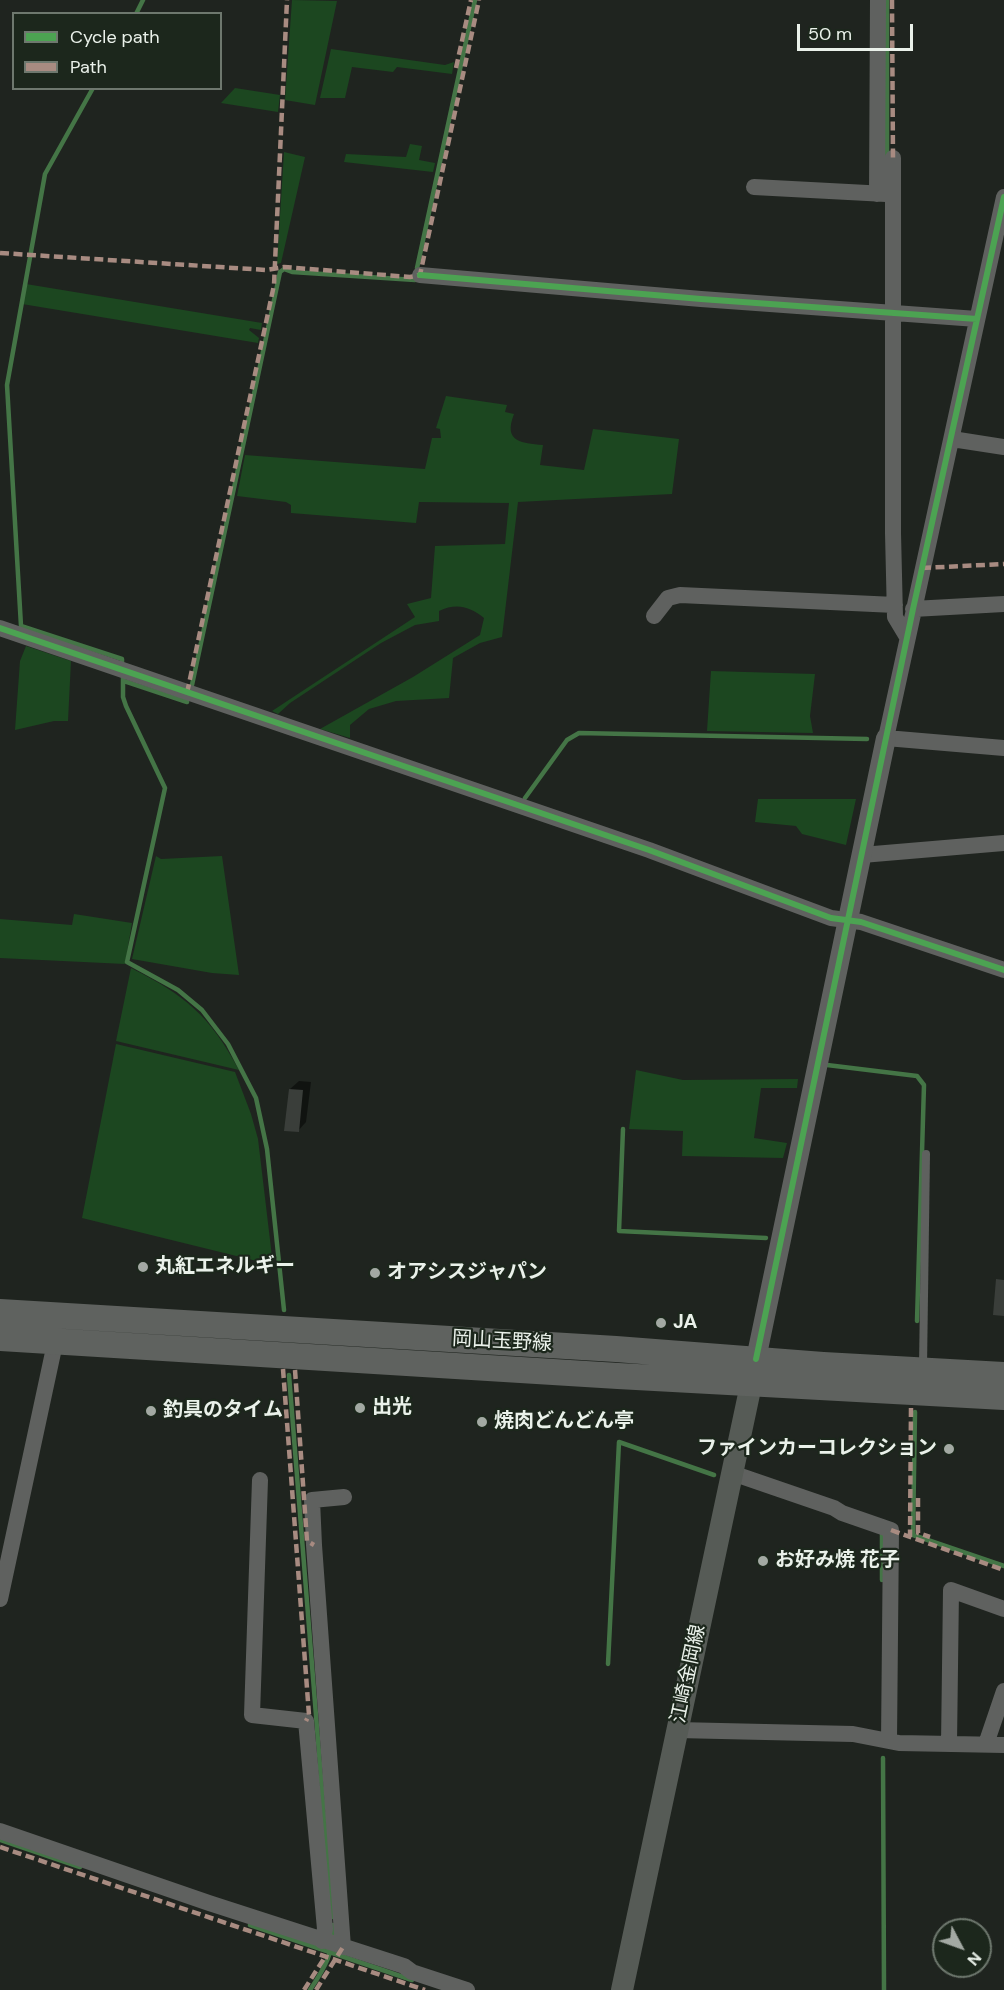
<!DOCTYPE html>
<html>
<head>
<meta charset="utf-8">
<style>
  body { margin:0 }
  #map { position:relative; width:1004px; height:1990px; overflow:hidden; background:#1f241f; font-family:"DM Sans",sans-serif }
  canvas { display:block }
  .legend { position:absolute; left:12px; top:12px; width:210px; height:78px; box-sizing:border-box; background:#1c271c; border:2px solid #6e786e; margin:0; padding:8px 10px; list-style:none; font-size:18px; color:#eaf1ea }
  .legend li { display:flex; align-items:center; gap:12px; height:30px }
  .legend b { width:30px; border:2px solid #6e786e }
  .north { position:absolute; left:932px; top:1918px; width:60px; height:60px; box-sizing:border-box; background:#1c271c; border:2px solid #6e786e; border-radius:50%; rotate:131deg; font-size:16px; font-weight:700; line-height:24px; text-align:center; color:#eaf1ea }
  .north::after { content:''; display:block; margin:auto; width:21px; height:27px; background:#a3a9a3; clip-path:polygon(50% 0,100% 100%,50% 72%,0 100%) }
  .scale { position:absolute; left:797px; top:24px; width:116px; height:27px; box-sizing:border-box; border:3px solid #eaf1ea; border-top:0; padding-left:8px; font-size:18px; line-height:21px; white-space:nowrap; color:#eaf1ea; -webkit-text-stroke:4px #1c271c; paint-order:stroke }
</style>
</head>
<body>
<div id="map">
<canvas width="1004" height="1990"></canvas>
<ul class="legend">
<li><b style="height:8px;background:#4ca352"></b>Cycle path</li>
<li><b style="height:8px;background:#a88b81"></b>Path</li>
</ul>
<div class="north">N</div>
<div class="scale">50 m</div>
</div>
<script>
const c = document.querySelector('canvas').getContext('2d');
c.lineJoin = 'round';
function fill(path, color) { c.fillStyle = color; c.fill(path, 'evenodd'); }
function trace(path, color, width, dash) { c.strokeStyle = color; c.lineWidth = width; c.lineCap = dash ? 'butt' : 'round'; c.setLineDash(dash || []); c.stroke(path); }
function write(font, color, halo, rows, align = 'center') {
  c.font = font + ' "DM Sans","Noto Sans JP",sans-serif'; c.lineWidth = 4.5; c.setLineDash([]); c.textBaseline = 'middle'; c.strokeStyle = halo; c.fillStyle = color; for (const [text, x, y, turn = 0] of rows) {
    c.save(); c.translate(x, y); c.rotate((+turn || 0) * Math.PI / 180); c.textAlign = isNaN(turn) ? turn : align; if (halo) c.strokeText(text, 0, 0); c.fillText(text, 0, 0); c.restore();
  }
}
fill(new Path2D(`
  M292 0 337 1 315 105 285 100Z
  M331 49 445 65 454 62 452 74 397 67 393 72 352 67 345 98H320Z
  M235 88 280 95 278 112 221 103Z
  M410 144 422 146 419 160 435 163 433 172 344 162 346 154 406 157Z
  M284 152 305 157 281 263 277 264Z
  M26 284 262 323 261 330 250 328 249 330 259 338 258 343 22 304Z
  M446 396 507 405 505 412 514 414C503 442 521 443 543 445L540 465 584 470 593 429 679 439 672 494 518 502 502 637 480 643 453 658 449 698 396 701 369 709 350 725V738L320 729 413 677 480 635 484 618C469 606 456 603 439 611V621L415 625 381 643 290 703 278 714 272 711 415 617 407 604 431 598 435 546 505 544 509 503 419 502 416 523 291 513V505L286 502 237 496 245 455 425 469 432 438H441L440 429 436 428Z
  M26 646 71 661 68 721H54L15 730 20 661Z
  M711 671 815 674 810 716 813 733 707 731Z
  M758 799H856L846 845 802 834 796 826 755 822Z
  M156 856 161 859 222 856 239 975 212 973 132 959Z
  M74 914 132 923 125 964 0 958V919L72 925Z
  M131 968C185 995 210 1016 239 1070L116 1041Z
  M116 1044 235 1072 251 1114 258 1139 273 1265 82 1218Z
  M636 1070 683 1080 798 1079 797 1088H761L754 1138 787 1143 783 1158 682 1156 683 1131 629 1129Z`), '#1c4720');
fill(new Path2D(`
  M299 1081 311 1082 306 1122 298 1131 290 1089Z`), '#0007');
trace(new Path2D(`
  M887 0V158
  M136 14 143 0
  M93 88 45 174 7 385 21 626 122 659V666
  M417 268 475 0
  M123 674V697L126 706 165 788 127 962 178 990 202 1010 228 1044 256 1098 267 1149 284 1310
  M124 681 187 702V700
  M192 685 280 272 284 269 292 272 415 280V278
  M525 798 567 740 579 733 867 739
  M827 1065 917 1076 924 1085 917 1321
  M623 1129 619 1231 766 1238
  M289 1375 332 1917
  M915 1412 913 1535 1004 1566
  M882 1531V1580
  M608 1664 619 1442 714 1475
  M883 1758 884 1990
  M0 1840 80 1867
  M250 1925 412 1980
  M310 1990C324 1969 335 1951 333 1925`), '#447546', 4.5);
fill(new Path2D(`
  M289 1089 303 1090 299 1132 284 1131Z
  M996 1279 1004 1280V1316L993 1315Z`), '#3a3e3a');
trace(new Path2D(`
  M923 1367 926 1154`), '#5f615f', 8);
trace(new Path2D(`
  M893 158V533L895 617 907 637
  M754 187 886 194
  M877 194 878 0
  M1004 197 886 738 1004 748
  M420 275 701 299 977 319
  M952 439 1004 447
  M913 609 1004 604
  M654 616 668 598 680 595 895 605
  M0 628 649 850 831 918 861 922 1004 970
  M862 855 1004 843
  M732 1473 834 1508 842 1513 891 1530 889 1741
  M260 1480 252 1715 306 1721 325 1929 322 1941
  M0 1599 57 1334
  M677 1730 853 1734 899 1743 1004 1745
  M949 1744 951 1590 1004 1609
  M986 1744 1004 1691
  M0 1831 209 1903 404 1966 412 1972 467 1990
  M343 1947 314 1545 312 1500 344 1497`), '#5f615f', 16);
trace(new Path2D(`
  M756 1359 886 738`), '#5f615f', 20);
trace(new Path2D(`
  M622 1990 755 1366`), '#565b56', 22);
trace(new Path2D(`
  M0 1312 616 1349 823 1365 1004 1375
  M0 1338 618 1376 1004 1397`), '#5f625f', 26);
trace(new Path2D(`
  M892 0 893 158
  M456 68 471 0
  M0 253 266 270 284 267 410 277 420 275 479 0
  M922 568 1004 564
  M187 693 274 285 287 0
  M283 1369 309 1715 306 1721
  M295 1370 307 1541 314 1545
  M911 1408 910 1537 1004 1570
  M918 1498V1533L930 1537
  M891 1530 910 1537
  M0 1847 425 1990
  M304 1990 325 1957
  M316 1990 343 1947`), '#a88b81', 4.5, [9, 4.5]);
trace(new Path2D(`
  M420 275 701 299 977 319
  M0 628 649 850 831 918 861 922 1004 970
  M756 1359 913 609 1004 197`), '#4ca352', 6);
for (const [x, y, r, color] of [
  [143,1267,6,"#a3a9a3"],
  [375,1273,6,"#a3a9a3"],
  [661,1323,6,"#a3a9a3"],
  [360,1408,6,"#a3a9a3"],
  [151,1411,6,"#a3a9a3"],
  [482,1422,6,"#a3a9a3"],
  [949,1449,6,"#a3a9a3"],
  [763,1561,6,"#a3a9a3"]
]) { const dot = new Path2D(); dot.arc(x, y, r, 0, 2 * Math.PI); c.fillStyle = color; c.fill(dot); trace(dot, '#1c271c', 2); }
write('bold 20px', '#eaf1ea', '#1c271c', [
  ["丸紅エネルギー",155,1267],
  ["オアシスジャパン",387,1273],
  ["JA",673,1323],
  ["出光",372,1408],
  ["釣具のタイム",163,1411],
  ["焼肉どんどん亭",494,1422],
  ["ファインカーコレクション",937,1449,"right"],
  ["お好み焼 花子",775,1561]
], 'left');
write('20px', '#eaf1ea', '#1c271c', [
  ["岡山玉野線",502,1342,3],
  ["江崎金岡線",689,1674,-78]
]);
</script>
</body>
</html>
